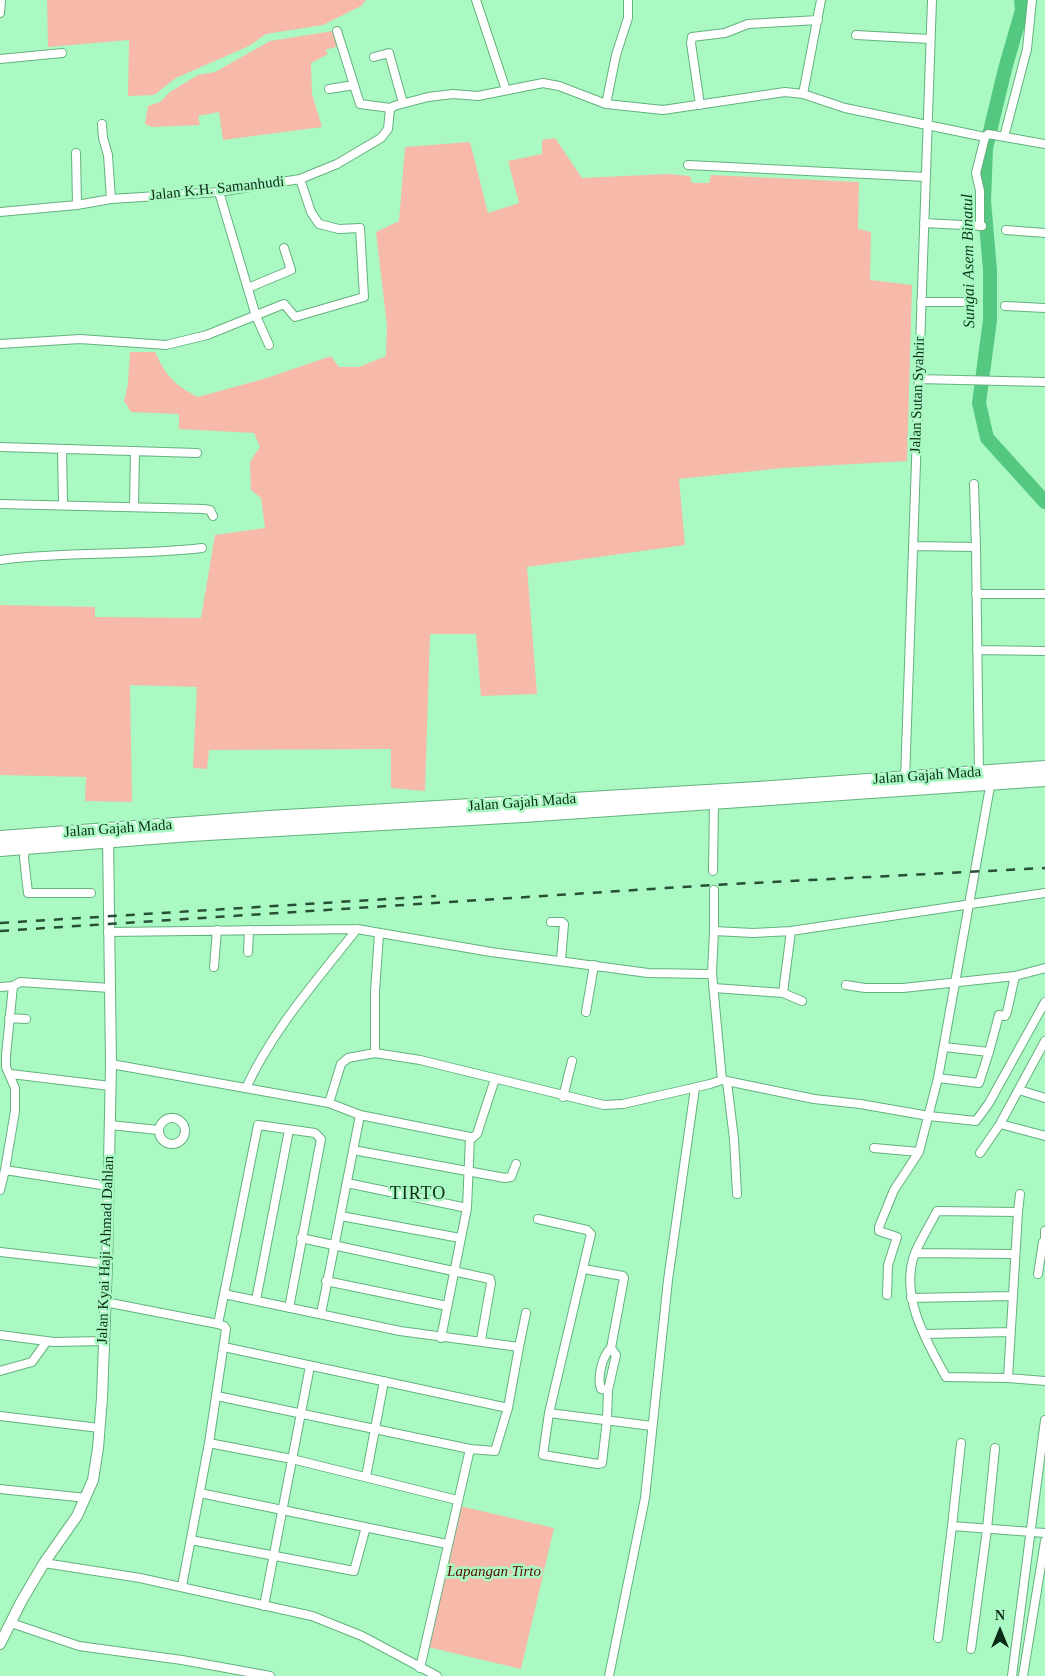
<!DOCTYPE html>
<html>
<head>
<meta charset="utf-8">
<style>
  body { margin:0 }
  #map { position:relative; width:1045px; height:1676px; overflow:hidden; background:#aaf9c3; font-family:Georgia,serif }
  canvas { display:block }
  .north { position:absolute; left:975px; top:1606px; width:50px; height:50px; -webkit-text-stroke:4px #aaf9c3; paint-order:stroke; rotate:0deg; font-size:14px; font-weight:700; line-height:20px; text-align:center; color:#0a2b18 }
  .north::after { content:''; display:block; margin:auto; width:18px; height:22px; background:#0a2b18; clip-path:polygon(50% 0,100% 100%,50% 72%,0 100%) }
</style>
</head>
<body>
<div id="map">
<canvas width="1045" height="1676"></canvas>
<div class="north">N</div>
</div>
<script>
const c = document.querySelector('canvas').getContext('2d');
c.lineJoin = 'round';
function fill(path, color) { c.fillStyle = color; c.fill(path, 'evenodd'); }
function trace(path, color, width, dash) { c.strokeStyle = color; c.lineWidth = width; c.lineCap = dash ? 'butt' : 'round'; c.setLineDash(dash || []); c.stroke(path); }
function write(font, color, halo, rows, align = 'center') {
  c.font = font + ' Georgia,serif'; c.lineWidth = 5; c.setLineDash([]); c.textBaseline = 'middle'; c.strokeStyle = halo; c.fillStyle = color; for (const [text, x, y, turn = 0] of rows) {
    c.save(); c.translate(x, y); c.rotate((+turn || 0) * Math.PI / 180); c.textAlign = isNaN(turn) ? turn : align; if (halo) c.strokeText(text, 0, 0); c.fillText(text, 0, 0); c.restore();
  }
}
fill(new Path2D(`
  M47 0H366L361 6 323 25 266 34 249 46 176 78 154 95 128 96 129 40 48 47Z
  M333 31 339 46 325 50 328 54 311 63 312 94 322 127 223 140 219 112 198 116 200 125 152 127 145 124 148 106 160 102 170 92 198 75 215 72 270 41Z
  M555 138 582 178 667 174 690 176 692 183H709L711 175 859 182 858 229 871 232 870 280 912 285 907 461 783 468 679 479 685 545 527 567 537 694 481 696 476 634H430L425 791 391 788V749L209 750 207 769 193 768 197 687 130 685 132 802 85 801 86 777 0 775V605L95 607V617L201 618 215 535 265 528 261 498 251 490 250 462 260 447 254 433 179 429V414L131 412 124 401 128 384 130 352H155C166 376 174 385 198 397L267 378 331 356 339 367H359L386 356 387 326 376 232 399 221 405 147 470 142 488 213 519 203 508 161 542 154V140Z
  M460 1506 554 1528 521 1669 428 1647Z`), '#f6b9aa');
trace(new Path2D(`
  M1021 0 1022 10 1005 69 986 148 984 201 990 270V320L979 403 987 438 1045 502`), '#54c781', 14);
const street = new Path2D(`
  M476 0 506 90
  M0 13 1 0
  M337 31 360 104 391 108
  M856 35 930 39
  M374 57 389 53 403 103
  M0 59 62 53
  M329 89 354 85
  M803 94 821 0
  M606 104 616 55 628 18V0
  M700 105 691 43 692 37 725 33 748 24 818 20
  M102 124 103 138 108 155 111 199
  M1004 137 1027 49 1032 0
  M76 153 77 205
  M688 165 926 177
  M219 192 256 316 269 345
  M0 212 77 205 111 199 219 192 300 179 337 164 381 138 388 129 390 109 394 106 428 97 453 94 478 96 543 83 559 86 606 104 663 110 785 92 803 94 845 108 985 137 988 134 1045 144
  M924 223 982 226
  M980 226V191L976 173 985 137
  M1006 230 1045 233
  M248 288 291 270 284 248
  M921 302H967
  M1005 306 1045 308
  M0 344 80 339 166 345 207 335 284 304 295 317 364 297 360 228 339 229 319 224 311 212 300 179
  M918 379 1045 382
  M0 447 197 453
  M62 449 63 504
  M974 484 976 547
  M0 504 204 509 210 510 213 516
  M134 506 135 451
  M913 546 976 547 979 775
  M0 560C67 551 135 556 202 548
  M976 594H1045
  M977 650 1045 651
  M905 780 932 0
  M25 847 24 858 28 893H91
  M713 871 714 802
  M714 890V931
  M551 922H562L564 924 561 960
  M108 932 357 929 491 952 648 973 707 974 712 973 714 931 753 933 791 931 1045 893
  M248 952 249 930
  M214 967 217 930
  M846 985 865 988H903L1015 976 1045 968
  M13 986 6 1055V1067L15 1088V1111L5 1170 108 1186
  M0 987 13 986 20 982 110 988
  M714 988 783 993 802 1001
  M783 993 791 931
  M586 1012 594 965
  M9 1018 26 1019
  M944 1047 989 1052 999 1015 1005 1016 1007 1012 1015 976
  M375 1053V992L379 934
  M111 1064 329 1103 360 1115 470 1137 467 1208 441 1338
  M11 1074 110 1086
  M938 1078 979 1083 989 1052
  M722 1080 814 1099 860 1104 929 1116 976 1121 989 1103 1045 1002
  M727 1082 734 1139 737 1194
  M246 1088C273 1029 317 980 357 929
  M1019 1090 1045 1098
  M563 1097 572 1061
  M329 1103 341 1064 348 1058 375 1053 420 1060 604 1105 623 1104 710 1084 722 1080 712 973
  M159 1131a13 13 0 1 1 26 0a13 13 0 1 1-26 0Z
  M1000 1124 1045 1136
  M110 1125 158 1130
  M471 1139 477 1134 495 1079
  M874 1148 919 1152
  M353 1150 505 1178 511 1177 516 1164
  M980 1153 1000 1124 1045 1041
  M347 1183 467 1208
  M0 1190 5 1170
  M937 1211 1018 1212 1008 1378 946 1377C926 1341 899 1295 915 1253 921 1239 930 1225 937 1211Z
  M1018 1212 1020 1194
  M341 1216 460 1238
  M538 1219 587 1230 591 1234 549 1413 652 1426
  M1045 1231V1242
  M301 1238 490 1279 491 1283 481 1340
  M0 1252 107 1264
  M915 1253 1014 1254
  M584 1269 623 1276 624 1278 611 1348C602 1356 597 1378 601 1389L608 1390
  M1038 1274 1043 1242
  M326 1281 447 1306
  M887 1295 888 1265 897 1237 879 1231V1227L894 1190 919 1152 938 1078 991 781
  M911 1298 1012 1296
  M256 1300 289 1130
  M105 1302 218 1324 224 1326 226 1329 209 1443 182 1586
  M321 1314 360 1115
  M218 1324 258 1125 315 1133 321 1139 289 1308
  M925 1334 1009 1332
  M0 1335 54 1342 103 1341
  M224 1347 508 1408
  M519 1347 526 1313
  M0 1371 32 1362 47 1341
  M1008 1378 1045 1381
  M217 1396 470 1449 495 1451 508 1408 519 1347 400 1331 224 1294
  M549 1413 543 1455 598 1464 602 1463 607 1420 608 1390 616 1355 611 1348
  M0 1416 99 1428
  M209 1443 292 1459 457 1500
  M366 1477 384 1381
  M0 1489 86 1498
  M200 1493 447 1544
  M952 1526 961 1443
  M191 1540 354 1571 366 1527
  M44 1563 140 1578 312 1616 362 1636 437 1676
  M264 1606 310 1366
  M11 1623 79 1646 182 1660 270 1676
  M938 1638 952 1526 1045 1533
  M971 1649 987 1529 995 1448
  M420 1668 470 1449
  M609 1676 645 1498 668 1280 695 1088
  M1012 1676 1045 1420
  M1023 1676 1045 1541`);
const secondary = new Path2D(`
  M0 1644 21 1602 44 1563 77 1516 93 1480 98 1448 102 1398 107 1264 111 1064 108 836`);
const highway = new Path2D(`
  M0 838 269 818 758 789 1045 768
  M0 849 190 834 523 815 1045 779`);
trace(street, '#64b17e', 10);
trace(secondary, '#64b17e', 12);
trace(highway, '#64b17e', 16);
trace(street, '#fff', 8);
trace(secondary, '#fff', 10);
trace(highway, '#fff', 14);
trace(new Path2D(`
  M0 923 436 896
  M0 931 713 885 1045 868`), '#264f36', 2.5, [9, 9]);
write('15px', '#0a2b18', '#aaf9c3', [
  ["Jalan K.H. Samanhudi",217,189,-6],
  ["Jalan Sutan Syahrir",918,395,-88],
  ["Jalan Gajah Mada",927,776,-4],
  ["Jalan Gajah Mada",522,803,-4],
  ["Jalan Gajah Mada",118,829,-4],
  ["Jalan Kyai Haji Ahmad Dahlan",106,1250,-88]
]);
write('italic 15px', '#550d00', '#aaf9c3', [
  ["Lapangan Tirto",494,1572]
]);
write('italic 16px', '#093a1f', '#aaf9c3', [
  ["Sungai Asem Binatul",969,261,-91]
]);
c.letterSpacing = '1px';
write('18px', '#0a2b18', '#aaf9c3', [
  ["TIRTO",418,1194]
]);
c.letterSpacing = '0px';
</script>
</body>
</html>
